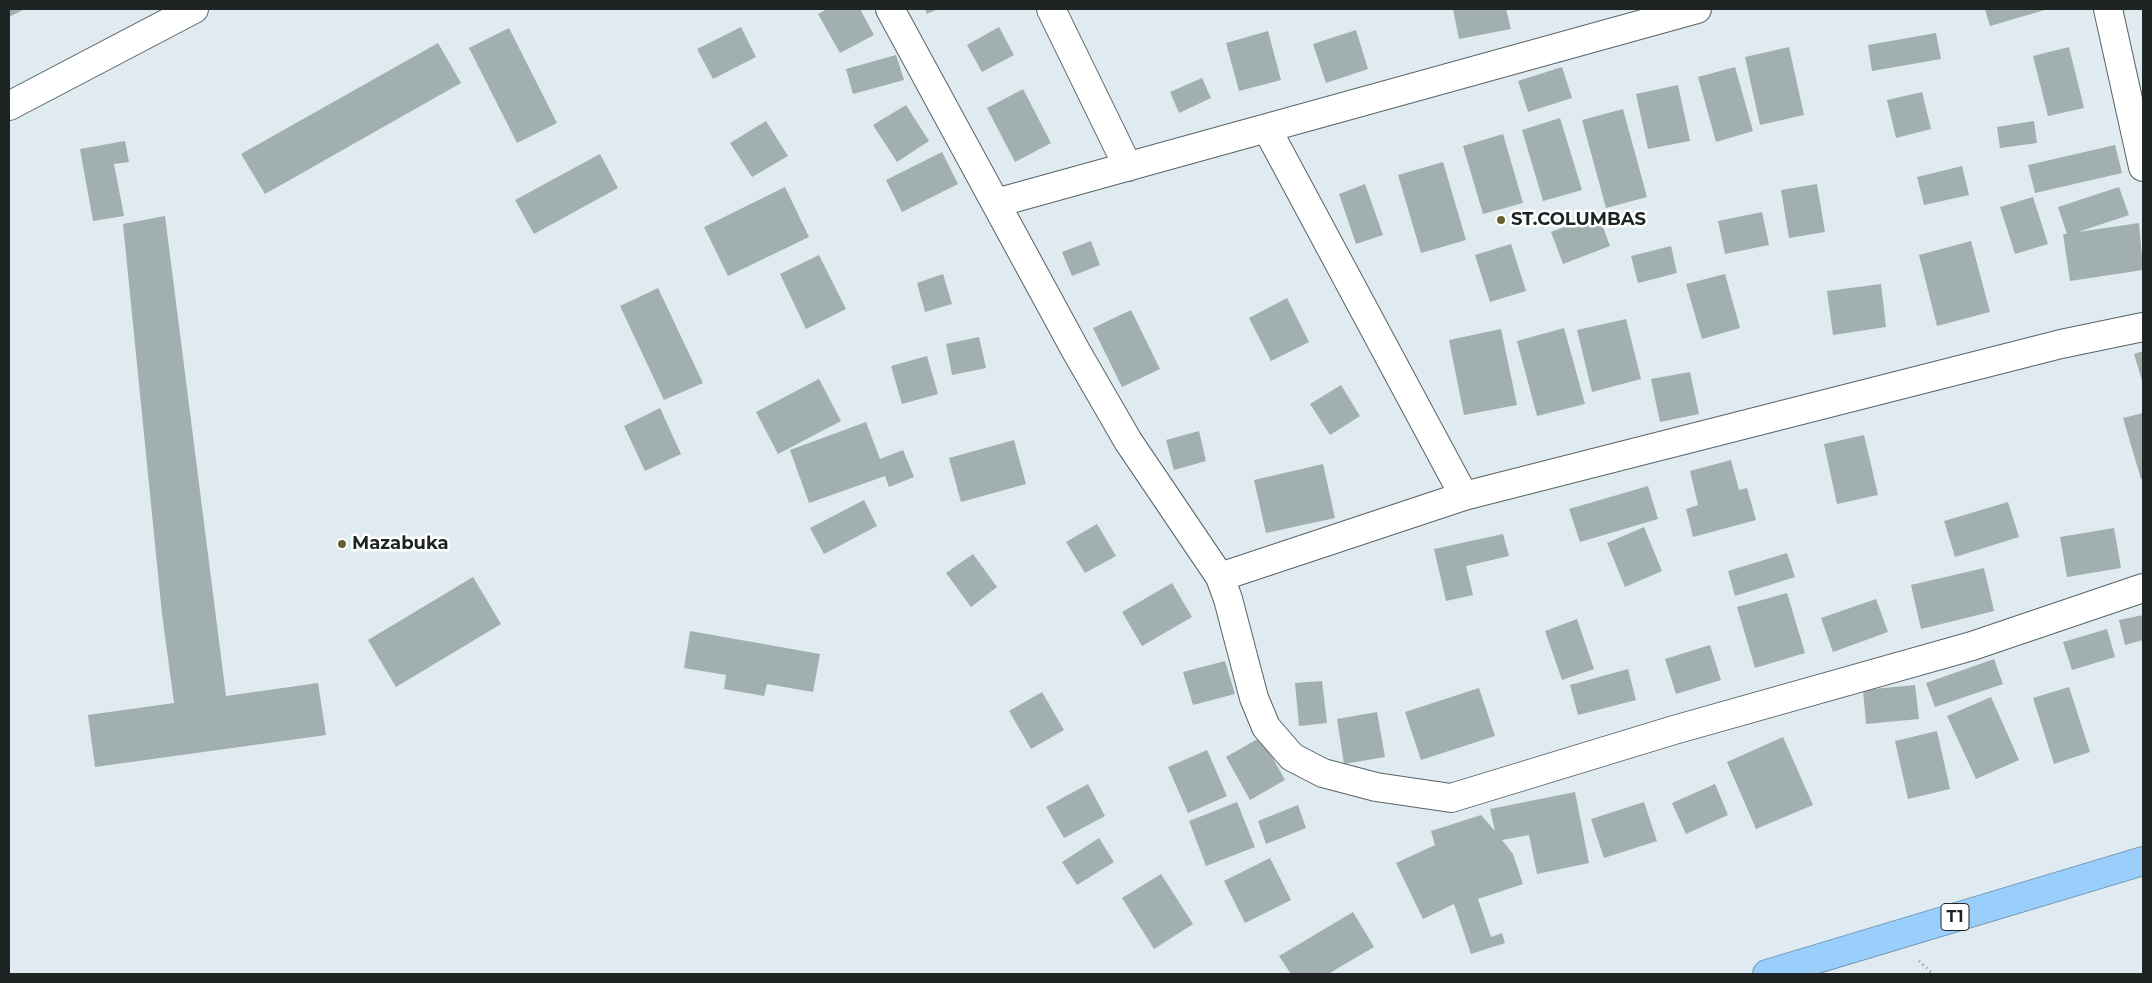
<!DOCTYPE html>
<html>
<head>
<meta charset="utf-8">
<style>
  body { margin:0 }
  #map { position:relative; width:2152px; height:983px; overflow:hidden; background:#dfebf0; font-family:Montserrat,sans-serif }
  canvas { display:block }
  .frame { position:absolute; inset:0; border:10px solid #1e2324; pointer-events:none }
</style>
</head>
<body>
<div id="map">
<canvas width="2152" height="983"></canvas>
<div class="frame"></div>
</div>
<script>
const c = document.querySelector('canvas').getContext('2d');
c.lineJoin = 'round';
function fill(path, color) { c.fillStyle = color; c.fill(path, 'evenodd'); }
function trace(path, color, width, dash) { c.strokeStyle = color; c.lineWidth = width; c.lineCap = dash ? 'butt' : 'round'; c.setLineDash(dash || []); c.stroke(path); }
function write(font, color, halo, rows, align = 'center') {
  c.font = font + ' Montserrat,sans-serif'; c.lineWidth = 5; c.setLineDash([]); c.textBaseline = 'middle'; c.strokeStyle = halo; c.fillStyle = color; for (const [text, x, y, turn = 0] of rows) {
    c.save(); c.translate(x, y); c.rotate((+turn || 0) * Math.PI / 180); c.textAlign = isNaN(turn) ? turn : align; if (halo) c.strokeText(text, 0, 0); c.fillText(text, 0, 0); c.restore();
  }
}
fill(new Path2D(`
  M9 9H25L9 17Z
  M827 9H860L874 35 840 53 818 14Z
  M925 9H938L927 14Z
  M1453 9H1506L1511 29 1459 39Z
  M1985 9H2048L1990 26Z
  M741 27 756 57 713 79 697 49Z
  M999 27 1014 55 982 72 967 45Z
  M509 28 557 123 517 143 469 48Z
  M1356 30 1368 69 1326 83 1313 44Z
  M1268 31 1281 80 1239 91 1226 43Z
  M1936 33 1941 59 1872 71 1868 45Z
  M438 43 461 83 265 194 241 154Z
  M1789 47 1804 115 1760 125 1745 57Z
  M2069 47 2084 108 2048 116 2033 56Z
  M896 55 904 80 853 94 846 69Z
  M1562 67 1572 98 1528 112 1518 81Z
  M1735 67 1753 131 1716 142 1698 77Z
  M1202 78 1211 98 1179 113 1170 92Z
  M1678 85 1690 141 1648 149 1636 94Z
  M1023 89 1051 143 1015 162 987 108Z
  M1922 92 1931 129 1896 138 1887 100Z
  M906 105 929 141 897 162 873 125Z
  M1623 109 1647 197 1606 208 1582 120Z
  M1560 118 1582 190 1543 201 1522 130Z
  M766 121 788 156 752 177 730 143Z
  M2034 121 2037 143 2000 148 1997 127Z
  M1503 134 1523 203 1483 214 1463 146Z
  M125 141 129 162 114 164 124 216 93 221 80 149Z
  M2115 145 2122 173 2035 193 2028 165Z
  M942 152 958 184 902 212 886 180Z
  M600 154 618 188 534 234 515 200Z
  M1443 162 1466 240 1421 253 1398 175Z
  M1962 166 1969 195 1924 205 1917 177Z
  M1365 184 1383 235 1356 244 1339 194Z
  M1817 184 1825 232 1789 238 1781 190Z
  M785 187 809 237 728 276 704 227Z
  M2119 187 2129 215 2078 232 2139 223 2143 270 2070 281 2063 234H2067L2058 207Z
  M2033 197 2048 244 2015 254 2000 207Z
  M1762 212 1769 245 1725 254 1718 221Z
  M1598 214 1610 246 1563 264 1551 232Z
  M165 216 226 696 318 683 326 735 95 767 88 715 174 703 162 614 123 224Z
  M1091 241 1100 265 1072 276 1062 252Z
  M1971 241 1990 312 1937 326 1919 255Z
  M1511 244 1526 291 1490 302 1475 255Z
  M1671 246 1677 273 1638 283 1631 256Z
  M819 255 846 309 806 329 780 274Z
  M943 274 952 304 925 312 917 283Z
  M1725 274 1740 328 1702 339 1686 284Z
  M1881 284 1886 327 1833 335 1827 291Z
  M658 288 703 383 664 400 620 306Z
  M1287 298 1309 342 1271 361 1249 318Z
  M1131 310 1160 369 1122 387 1093 328Z
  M1626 319 1641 379 1592 392 1577 330Z
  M1564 328 1585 404 1537 416 1517 341Z
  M1501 329 1517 405 1464 415 1449 340Z
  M979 337 986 368 952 375 946 344Z
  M2143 351V384L2134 354Z
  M927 356 938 394 902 404 891 366Z
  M1690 372 1699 414 1660 422 1651 379Z
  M819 379 841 421 778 454 756 412Z
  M1341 385 1360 416 1330 435 1310 404Z
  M660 408 681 454 645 471 624 426Z
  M2143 413V478L2141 479 2123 418Z
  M866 422 880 459 903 450 914 477 889 487 885 476 809 503 790 450Z
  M1199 431 1206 461 1174 470 1166 440Z
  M1864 435 1878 495 1837 504 1824 444Z
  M1014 440 1026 484 961 502 949 458Z
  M1731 460 1739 490 1747 488 1756 520 1693 537 1686 509 1698 505 1690 471Z
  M1323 464 1335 518 1266 533 1254 480Z
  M1648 486 1658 519 1580 542 1569 509Z
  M864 500 877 526 824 554 810 528Z
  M2008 502 2019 537 1955 557 1944 521Z
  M1097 524 1116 556 1085 573 1066 542Z
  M1644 527 1662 571 1625 587 1607 543Z
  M2114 528 2121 568 2067 577 2060 537Z
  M1503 534 1509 556 1466 566 1473 595 1446 601 1434 549Z
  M1787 553 1795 577 1735 596 1728 571Z
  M973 554 997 587 971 607 946 573Z
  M1984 568 1994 611 1921 629 1911 585Z
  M473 577 501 624 396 687 368 640Z
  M1172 583 1192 617 1142 646 1122 612Z
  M1787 593 1805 653 1755 668 1737 607Z
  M1876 599 1888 632 1833 652 1821 618Z
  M2143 615V640L2125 645 2119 620Z
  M1577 619 1594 669 1562 680 1545 631Z
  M2107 629 2115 657 2072 670 2063 642Z
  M690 631 820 654 813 692 767 684 764 696 724 689 726 675 684 668Z
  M1710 645 1721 680 1676 694 1665 659Z
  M1994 659 2003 684 1935 707 1926 683Z
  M1225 661 1235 694 1193 705 1183 672Z
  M1628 669 1636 700 1578 715 1570 685Z
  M1322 681 1327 723 1299 726 1295 683Z
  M1915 685 1919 719 1866 724 1863 690Z
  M2069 687 2090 752 2054 764 2033 698Z
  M1479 688 1495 736 1421 760 1405 712Z
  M1042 692 1064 730 1031 749 1009 711Z
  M1991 697 2019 760 1976 779 1947 716Z
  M1377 712 1385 757 1344 764 1337 719Z
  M1937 731 1950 789 1908 799 1895 741Z
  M1261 737 1285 780 1250 800 1226 757Z
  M1783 737 1813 805 1756 829 1727 762Z
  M1207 750 1227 796 1188 813 1168 767Z
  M1088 784 1105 816 1064 838 1046 807Z
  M1715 784 1728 815 1686 834 1672 803Z
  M1575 792 1589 863 1537 874 1529 835 1502 840 1513 854 1523 884 1478 899 1491 937 1502 933 1505 943 1471 954 1454 904 1423 919 1396 863 1435 845 1431 831 1481 815 1495 831 1490 809Z
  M1237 802 1255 847 1206 866 1189 821Z
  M1644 802 1657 841 1604 858 1591 819Z
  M1298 805 1306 828 1266 844 1258 821Z
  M1099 838 1114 862 1077 885 1062 862Z
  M1270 858 1291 900 1245 923 1224 881Z
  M1161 874 1193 924 1154 949 1122 898Z
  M1353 912 1374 947 1328 974H1291L1279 956Z`), '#a2afaf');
const street = new Path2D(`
  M890 9 1076 351 1128 441 1220 577 1228 599 1254 698 1266 727 1292 757 1323 773 1376 787 1451 798 1674 730 1972 646 2143 588
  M1051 9 1128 167
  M2108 9 2143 167
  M9 106 194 9
  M1267 129 1464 496
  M996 203 1697 9
  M1220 577 1464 496 2061 344 2143 327`);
const highway = new Path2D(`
  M1767 974 2143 861`);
trace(street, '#586367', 30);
trace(highway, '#6f92b0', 30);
trace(new Path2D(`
  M1919 961 1933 974`), '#8d9699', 3, [1, 4]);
trace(street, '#fff', 28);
trace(highway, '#9acefb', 28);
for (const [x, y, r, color] of [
  [1501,220,5,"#67632f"],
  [342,544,5,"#67632f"]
]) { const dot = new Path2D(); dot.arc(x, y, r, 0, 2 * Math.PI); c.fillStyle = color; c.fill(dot); trace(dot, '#fff', 2); }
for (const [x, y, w] of [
  [1955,917,28]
]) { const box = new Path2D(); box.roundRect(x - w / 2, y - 13.5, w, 27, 4); c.fillStyle = '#fff'; c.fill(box); trace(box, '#1e2324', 1); }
write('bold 16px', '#1e2324', null, [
  ["T1",1955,917]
]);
write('bold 18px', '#1e2324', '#fff', [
  ["ST.COLUMBAS",1511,220],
  ["Mazabuka",352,544]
], 'left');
</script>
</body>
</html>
